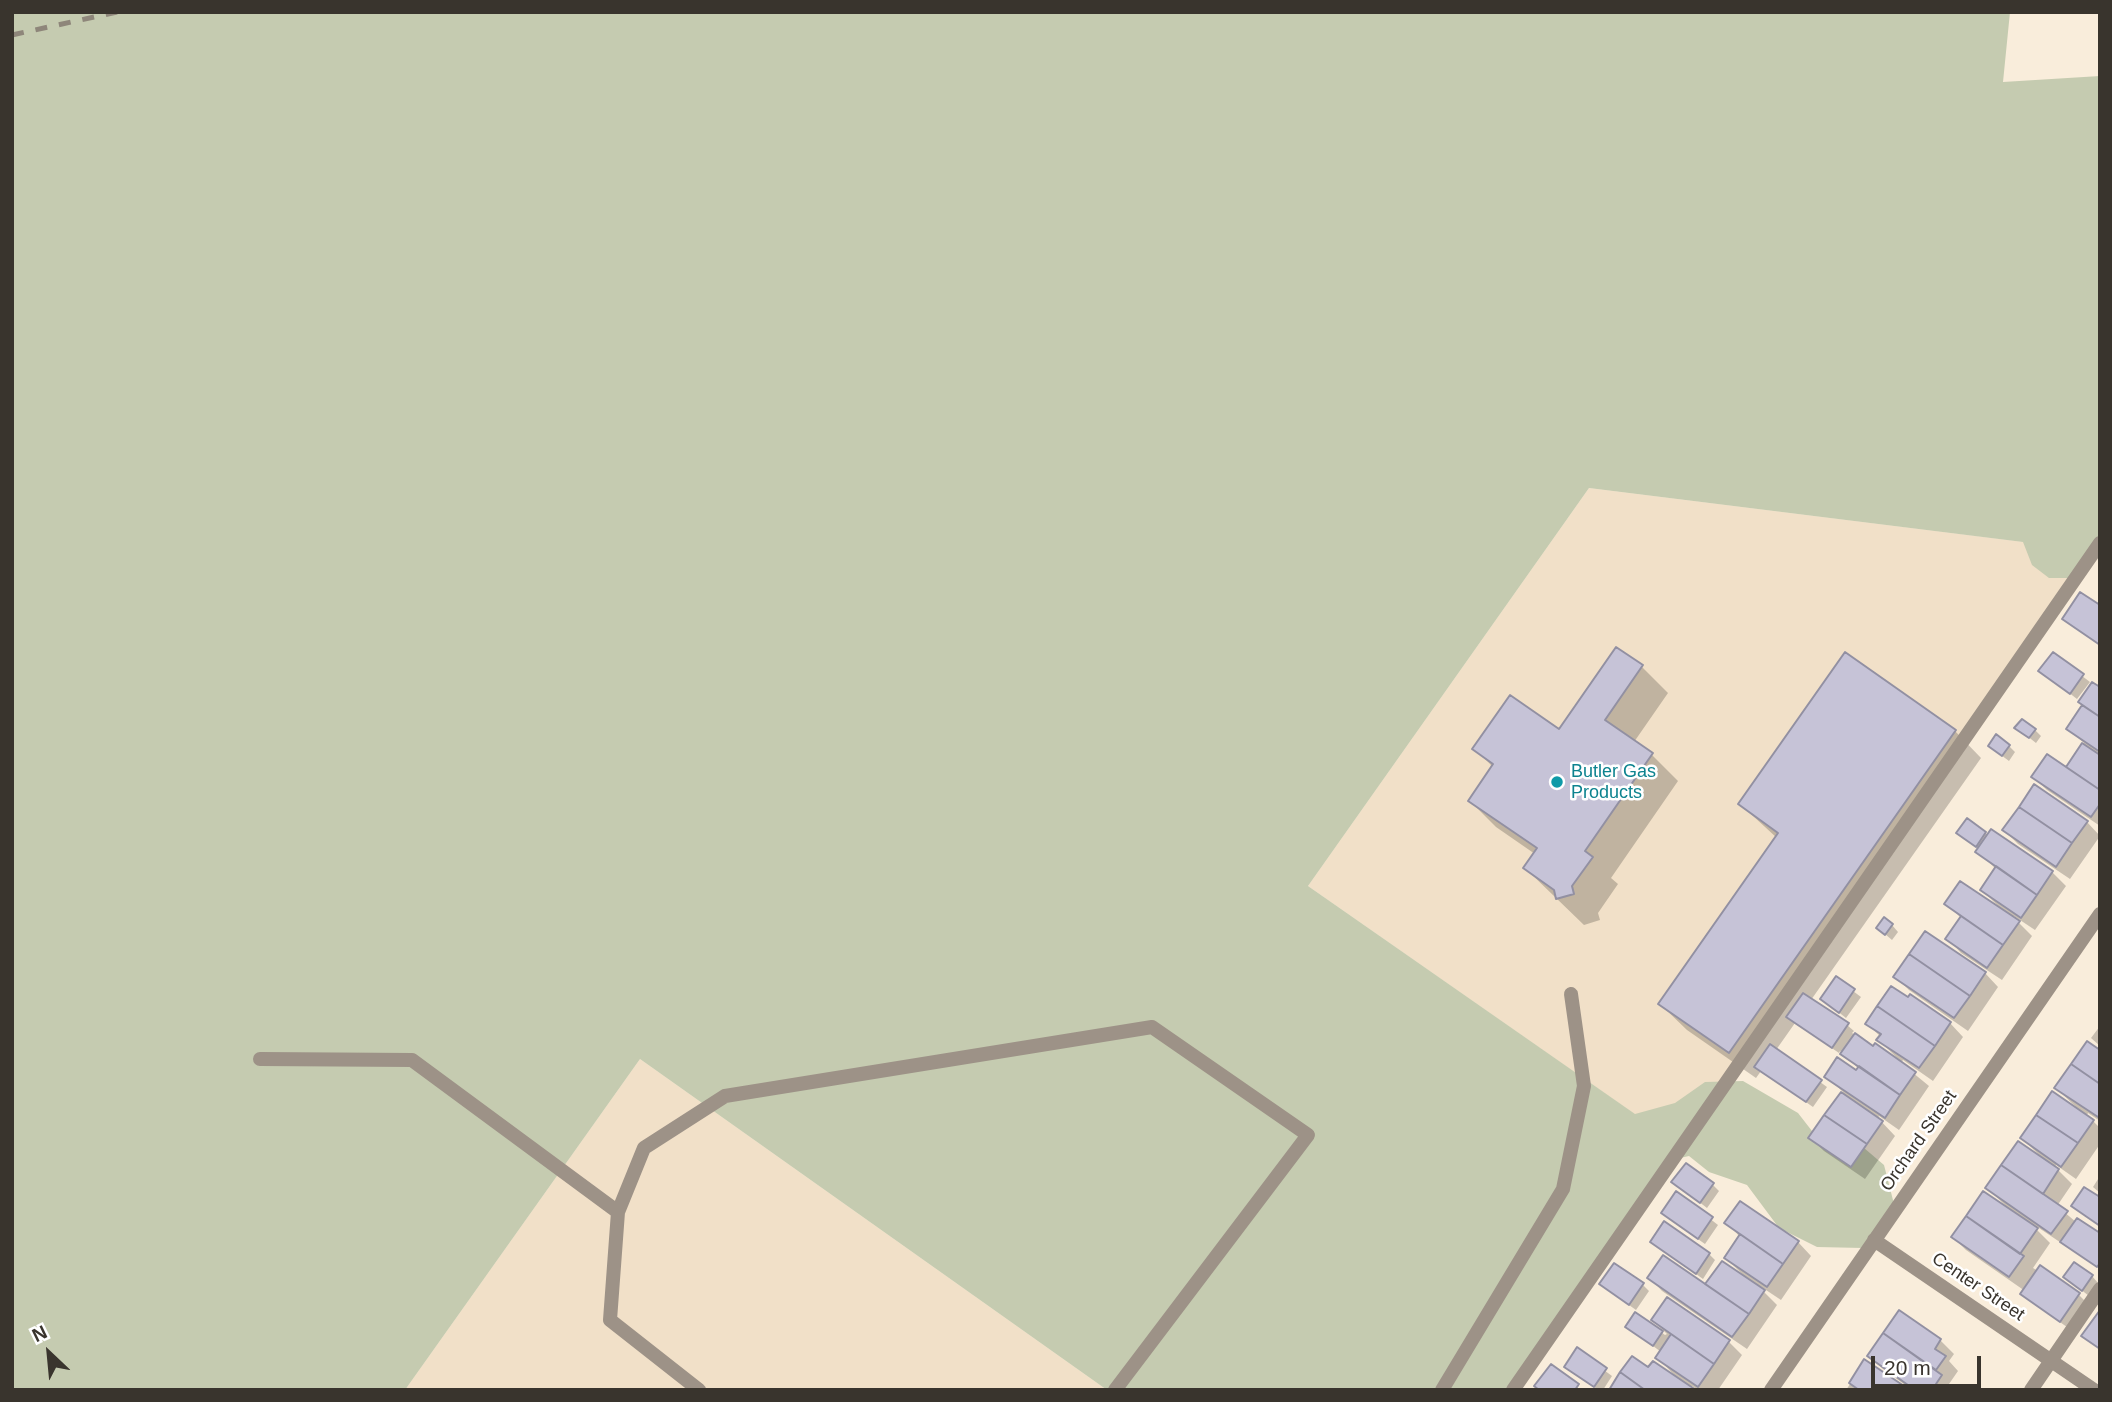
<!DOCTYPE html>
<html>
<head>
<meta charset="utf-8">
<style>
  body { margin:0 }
  #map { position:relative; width:2112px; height:1402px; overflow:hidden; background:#f9eddb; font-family:Helvetica,sans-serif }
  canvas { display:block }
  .frame { position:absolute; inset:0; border:14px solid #39342d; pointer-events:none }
  .north { position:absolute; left:14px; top:1318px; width:70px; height:70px; -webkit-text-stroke:5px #fff; paint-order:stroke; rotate:334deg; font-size:19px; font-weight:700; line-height:28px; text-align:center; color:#39342d }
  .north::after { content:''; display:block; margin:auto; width:24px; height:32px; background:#39342d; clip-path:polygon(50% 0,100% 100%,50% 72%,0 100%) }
  .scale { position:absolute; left:1871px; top:1356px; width:110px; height:32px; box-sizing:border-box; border:4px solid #39342d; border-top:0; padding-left:9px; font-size:21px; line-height:24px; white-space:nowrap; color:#39342d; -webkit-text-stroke:5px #fff; paint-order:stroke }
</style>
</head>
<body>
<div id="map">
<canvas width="2112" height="1402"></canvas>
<div class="frame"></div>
<div class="north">N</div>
<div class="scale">20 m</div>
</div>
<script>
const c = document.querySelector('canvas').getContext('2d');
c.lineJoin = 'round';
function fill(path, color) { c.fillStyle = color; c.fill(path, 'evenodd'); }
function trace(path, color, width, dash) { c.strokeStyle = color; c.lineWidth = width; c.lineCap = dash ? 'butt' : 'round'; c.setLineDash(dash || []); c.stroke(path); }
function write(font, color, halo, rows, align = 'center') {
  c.font = font + ' Helvetica,sans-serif'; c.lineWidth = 5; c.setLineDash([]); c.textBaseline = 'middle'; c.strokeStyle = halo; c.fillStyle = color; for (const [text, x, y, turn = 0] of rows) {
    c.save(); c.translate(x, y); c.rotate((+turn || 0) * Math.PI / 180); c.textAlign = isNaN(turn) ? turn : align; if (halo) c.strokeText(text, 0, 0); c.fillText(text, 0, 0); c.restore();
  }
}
fill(new Path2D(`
  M1589 488 2064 547 2086 562 1680 1146 1308 886Z
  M640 1059 1107 1390H405Z`), '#f1e0c8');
fill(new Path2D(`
  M12 12H2010L2003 82 2100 76V543L2072 578H2049L2032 565 2023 542 1589 488 1308 886 1635 1114 1675 1103 1705 1082 1743 1081 1798 1113 1812 1131 1850 1136 1884 1165 1894 1204 1863 1248 1817 1247 1779 1228 1747 1185 1709 1172 1689 1156 1671 1160 1513 1390H1107L640 1059 405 1390H12Z`), '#c5cbb0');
fill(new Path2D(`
  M1617 649 1642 667 1668 693 1634 742 1652 755 1678 781 1611 878 1618 884 1598 913 1600 920 1584 925 1525 868 1535 854 1496 827 1470 801 1493 767 1475 749 1559 732Z
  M2053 654 2090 682 2077 699 2041 671Z
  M1845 655 1955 731 1981 758 1811 1000 1847 1025 1854 1031 1852 1033 1874 1048 1896 1060 1897 1058 1879 1040 1881 1037 1867 1024 1950 1023 1963 1037 1933 1081 1903 1060 1901 1063 1929 1086 1899 1130 1879 1116 1878 1118 1895 1136 1865 1179 1824 1151 1811 1138 1843 1092 1826 1076 1857 1073 1859 1069 1840 1051 1839 1053 1795 1023 1776 1050 1827 1087 1813 1107 1761 1071 1756 1078 1687 1030 1660 1004 1777 838 1740 804Z
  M2100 689V826L2047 790 2033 777 2066 769 2084 743 2068 729 2084 706Z
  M2017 728 2035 730 2041 736 2036 743Z
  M2009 746 2015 752 2009 761 1997 752Z
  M2087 822 2100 836 2070 879 2018 844 2004 830Z
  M1992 831 2052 872 2066 886 2035 930 2014 916 2013 917 2032 936 2002 980 1961 953 1948 939 1962 919 1947 904 2001 909 1982 890 1996 869 1978 852 1979 849 1965 839 1985 833 1988 836Z
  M1892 925 1898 932 1892 940 1885 934Z
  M1926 933 1985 973 1998 987 1968 1031 1909 990 1896 977Z
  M1837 979 1861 997 1846 1018 1822 999Z
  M2100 1026V1046L2091 1038Z
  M2100 1052V1121L2088 1113 2087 1115 2100 1128V1144L2076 1179 2056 1165 2055 1167 2072 1184 2057 1206 2076 1222 2100 1235V1269L2033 1224 2032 1225 2050 1243 2033 1268 2079 1295 2085 1301 2067 1327 2028 1300 2022 1294 2025 1291 1966 1250 1953 1237 2007 1207 1987 1188 2039 1157 2040 1156 2022 1138 2074 1108 2076 1107 2056 1088Z
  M2100 1176V1193L2093 1187Z
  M1673 1182 1713 1185 1719 1191 1707 1208Z
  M1677 1193 1718 1225 1705 1244 1669 1219Z
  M1727 1223 1798 1242 1811 1256 1781 1300 1760 1286 1759 1287 1777 1305 1747 1349 1662 1291 1649 1277 1706 1286 1743 1277 1744 1276 1726 1258 1740 1237Z
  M1652 1242 1709 1254 1715 1260 1703 1279Z
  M2092 1276 2098 1283 2089 1296 2065 1277Z
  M1643 1285 1649 1291 1636 1310 1608 1290Z
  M1899 1312 1940 1340 1954 1354 1949 1361 1958 1371 1949 1384 1953 1388 1955 1385 1962 1390H1912L1883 1369 1869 1356Z
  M1636 1314 1665 1335 1667 1334 1653 1320 1729 1342 1742 1355 1718 1390H1698L1692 1386 1691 1387 1648 1370 1675 1376 1657 1357 1661 1352 1627 1326Z
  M1577 1350 1612 1376 1603 1390H1598L1566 1366Z
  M1865 1362 1906 1390H1846Z`), '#0003');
const building = new Path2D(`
  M2080 592 2100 605V645L2062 619Z
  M1616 647 1643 665 1605 720 1653 753 1585 851 1593 857 1572 886 1574 894 1556 899 1554 890 1523 868 1537 848 1468 801 1493 764 1472 749 1510 695 1559 729Z
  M1845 652 1956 730 1729 1053 1658 1004 1778 833 1738 804Z
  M2053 652 2084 674 2070 694 2038 671Z
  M2092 682 2100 687V717L2078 702Z
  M2082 705 2100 717V752L2066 729Z
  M2022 719 2036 729 2029 738 2014 728Z
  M1996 734 2010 745 2002 756 1988 746Z
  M2082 743 2100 755V790L2066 767Z
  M2047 754 2100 790V804L2091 817 2031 777Z
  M2034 784 2088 821 2072 843 2019 807Z
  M2019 807 2072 843 2056 867 2002 830Z
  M1967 818 1986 832 1976 847 1956 833Z
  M1991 829 2053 871 2037 895 1975 852Z
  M1996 866 2037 895 2021 918 1980 890Z
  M1960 881 2020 921 2003 945 1944 904Z
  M1961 916 2003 945 1987 968 1945 939Z
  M1884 917 1893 924 1885 935 1876 928Z
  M1925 931 1986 972 1970 996 1909 954Z
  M1909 954 1970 996 1954 1018 1893 977Z
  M1836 976 1855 989 1839 1013 1820 999Z
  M1891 986 1908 997 1910 994 1951 1022 1935 1046 1877 1006Z
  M1803 993 1849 1023 1832 1048 1786 1017Z
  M1877 1006 1935 1046 1919 1068 1876 1040 1881 1034 1865 1024Z
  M1855 1033 1873 1046 1875 1043 1916 1072 1900 1095 1840 1054Z
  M2087 1041 2100 1050V1084L2071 1064Z
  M1770 1044 1822 1080 1806 1102 1754 1067Z
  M1837 1057 1856 1070 1859 1066 1900 1095 1885 1118 1824 1077Z
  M2071 1064 2100 1084V1114L2098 1117 2054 1088Z
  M2052 1091 2094 1120 2078 1143 2036 1115Z
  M1841 1092 1883 1121 1867 1144 1824 1115Z
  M1824 1115 1867 1144 1851 1167 1808 1138Z
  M2036 1115 2078 1143 2061 1167 2020 1138Z
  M2018 1141 2059 1169 2043 1194 2001 1165Z
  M1686 1163 1714 1183 1700 1203 1671 1182Z
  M2001 1165 2068 1211 2051 1234 1985 1188Z
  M2084 1187 2100 1197V1226L2071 1206Z
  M1676 1191 1713 1217 1698 1239 1661 1213Z
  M1983 1191 2038 1228 2020 1254 1966 1216Z
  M1740 1201 1799 1241 1783 1264 1724 1223Z
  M1966 1216 2024 1256 2009 1277 1951 1237Z
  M2077 1218 2100 1233V1263L2097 1267 2060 1242Z
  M1664 1221 1710 1253 1696 1274 1650 1242Z
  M1740 1234 1783 1264 1767 1287 1724 1258Z
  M1663 1255 1749 1314 1732 1337 1647 1278Z
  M1722 1261 1765 1290 1749 1314 1705 1284Z
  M2074 1262 2093 1275 2082 1291 2063 1277Z
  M1614 1263 1644 1283 1629 1305 1599 1284Z
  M2040 1265 2080 1293 2060 1322 2020 1294Z
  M1667 1297 1730 1340 1714 1364 1651 1320Z
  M1899 1310 1941 1339 1935 1349 1946 1356 1936 1370 1883 1333Z
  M2100 1310V1349L2081 1336Z
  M1635 1312 1663 1331 1653 1346 1625 1327Z
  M1883 1333 1942 1375 1932 1390H1915L1867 1356Z
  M1671 1334 1714 1364 1698 1387 1655 1358Z
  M1577 1347 1607 1368 1594 1387 1564 1367Z
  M1632 1356 1648 1367 1653 1361 1696 1390H1645L1620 1372Z
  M1864 1359 1907 1388 1906 1390H1859L1849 1383Z
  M1551 1364 1579 1384 1575 1390H1539L1534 1386Z
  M1620 1372 1645 1390H1609Z`);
fill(building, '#c6c3d7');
trace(building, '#9290a2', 2);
trace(new Path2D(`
  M260 1059 412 1060 618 1212
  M699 1390 610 1320 618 1212 644 1148 725 1096 1152 1027 1308 1135 1115 1390
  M1442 1390 1563 1189 1584 1086 1571 994
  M1513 1390 2100 543
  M2031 1390 2100 1289`), '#9d9287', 14);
trace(new Path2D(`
  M1874 1240 2094 1390
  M1771 1390 2100 914`), '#9d9287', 14);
trace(new Path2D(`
  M12 35 117 12`), '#8e867a', 5, [12, 12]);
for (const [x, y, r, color] of [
  [1557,782,7,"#0f9aa8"]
]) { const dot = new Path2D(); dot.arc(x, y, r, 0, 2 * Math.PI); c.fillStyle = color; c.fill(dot); trace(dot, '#fff', 2.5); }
write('18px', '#0d838f', '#fff', [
  ["Butler Gas",1571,772],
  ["Products",1571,793]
], 'left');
write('18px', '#39342d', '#fff', [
  ["Orchard Street",1919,1141,-55],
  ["Center Street",1978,1287,34]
]);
</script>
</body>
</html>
